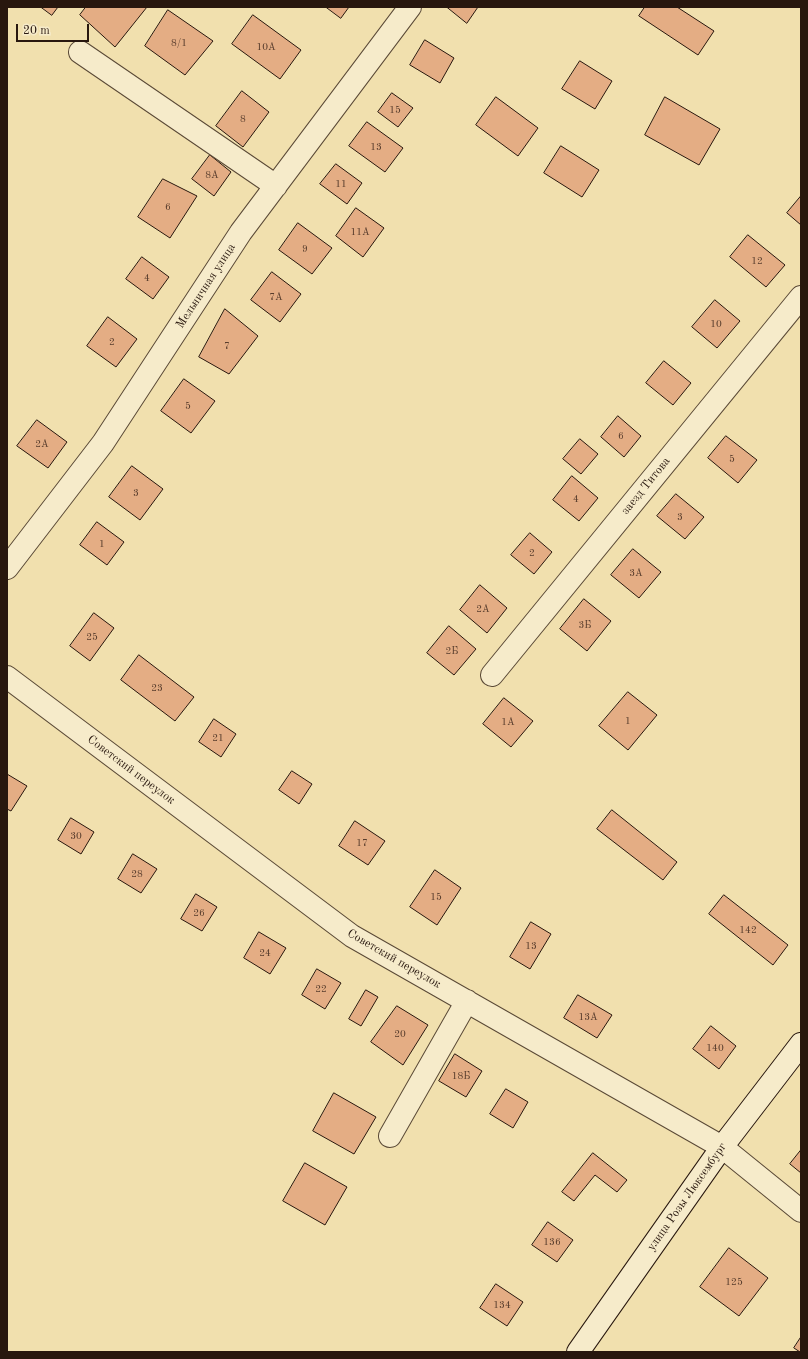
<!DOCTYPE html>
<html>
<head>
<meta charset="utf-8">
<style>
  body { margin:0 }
  #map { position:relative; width:808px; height:1359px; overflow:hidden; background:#f1e0ae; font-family:"Old Standard TT",serif }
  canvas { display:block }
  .frame { position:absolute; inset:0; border:8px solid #28170e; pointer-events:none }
  .scale { position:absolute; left:16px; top:24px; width:73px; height:18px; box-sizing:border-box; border:2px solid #28170e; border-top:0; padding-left:5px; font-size:12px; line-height:14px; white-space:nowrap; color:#28170e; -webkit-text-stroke:3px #f6ebca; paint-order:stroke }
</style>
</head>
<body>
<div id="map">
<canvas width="808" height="1359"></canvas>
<div class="frame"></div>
<div class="scale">20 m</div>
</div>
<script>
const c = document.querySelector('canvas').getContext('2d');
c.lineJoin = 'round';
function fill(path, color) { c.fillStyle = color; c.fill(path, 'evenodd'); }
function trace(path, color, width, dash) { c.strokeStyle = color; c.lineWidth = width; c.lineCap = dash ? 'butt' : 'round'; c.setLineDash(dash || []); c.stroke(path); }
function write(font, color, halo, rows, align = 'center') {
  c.font = font + ' "Old Standard TT",serif'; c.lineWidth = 3; c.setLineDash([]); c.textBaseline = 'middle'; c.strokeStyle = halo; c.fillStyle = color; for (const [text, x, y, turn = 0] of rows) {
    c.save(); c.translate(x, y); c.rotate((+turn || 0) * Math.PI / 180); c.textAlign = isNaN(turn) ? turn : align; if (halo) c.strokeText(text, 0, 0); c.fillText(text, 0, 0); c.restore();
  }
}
const building = new Path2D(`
  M41 7H58L52 15Z
  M86 7H147L115 47 80 15Z
  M326 7H349L341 18Z
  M447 7H478L467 23Z
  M645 7H677L714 31 698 55 639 16Z
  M168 10 213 41 185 75 145 46Z
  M253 15 301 50 280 79 232 44Z
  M425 40 454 58 440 83 410 65Z
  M580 61 612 81 595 109 562 89Z
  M242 91 269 112 243 147 216 126Z
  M392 93 413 108 398 127 378 112Z
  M496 97 538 128 518 156 476 125Z
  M665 97 720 129 699 165 645 135Z
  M367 122 403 148 385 172 349 146Z
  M561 146 599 170 582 197 544 173Z
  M210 155 231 172 214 196 192 179Z
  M336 164 362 183 347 204 320 184Z
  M163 179 197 196 170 238 138 217Z
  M801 196V225L787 213Z
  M356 208 384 228 363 257 336 236Z
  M298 223 332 248 312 274 279 250Z
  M748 235 785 265 766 287 730 257Z
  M142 257 169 277 153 299 126 279Z
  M272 272 301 294 280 322 251 300Z
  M715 300 740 321 717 348 692 327Z
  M225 309 258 336 229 374 199 357Z
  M108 317 137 339 116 367 87 346Z
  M664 361 691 383 673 405 646 383Z
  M184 379 215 401 191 433 161 411Z
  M618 416 641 436 624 457 601 437Z
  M37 420 67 442 48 468 17 446Z
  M726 436 757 460 738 483 708 458Z
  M580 439 598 454 581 474 563 459Z
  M132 466 163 489 140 520 109 497Z
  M572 476 598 498 579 521 553 500Z
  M676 494 704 517 685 539 657 516Z
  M97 522 124 542 107 565 80 545Z
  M530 533 552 552 534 574 511 555Z
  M633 549 661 572 639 598 611 575Z
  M480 585 507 608 487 633 460 610Z
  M584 599 611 621 587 651 560 629Z
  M94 613 114 628 90 661 70 646Z
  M449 626 476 649 454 675 427 653Z
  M139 655 194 697 175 721 121 680Z
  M628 692 657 715 628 750 599 726Z
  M504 698 533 721 511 747 483 724Z
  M214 719 236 734 221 757 199 742Z
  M292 771 312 784 299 804 279 790Z
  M7 774 27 786 11 811 7 809Z
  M612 810 677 862 663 880 597 829Z
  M71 818 94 832 81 854 58 840Z
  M355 821 385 841 368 865 339 846Z
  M133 854 157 869 141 893 118 879Z
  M435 870 461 888 437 925 410 907Z
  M196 894 217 907 202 931 181 919Z
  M724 895 788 945 773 965 709 914Z
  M531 922 551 934 530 969 510 957Z
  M259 932 286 948 270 974 244 958Z
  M317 969 341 983 325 1009 302 995Z
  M366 990 378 997 361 1026 349 1019Z
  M578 995 612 1015 597 1038 564 1018Z
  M397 1006 428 1025 403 1065 371 1042Z
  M711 1026 736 1046 719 1069 693 1049Z
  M455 1054 482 1071 466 1097 439 1081Z
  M506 1089 528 1102 513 1128 490 1114Z
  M334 1093 376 1117 354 1154 313 1131Z
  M801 1150V1173L790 1164Z
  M593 1153 627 1180 617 1192 595 1175 574 1201 562 1192Z
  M305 1163 347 1187 325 1225 283 1201Z
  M548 1222 573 1240 557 1262 532 1245Z
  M729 1248 768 1278 739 1316 700 1287Z
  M496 1284 523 1302 507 1326 480 1308Z
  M801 1337V1352H800L794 1348Z`);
fill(building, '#e4ad84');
trace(building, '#28170e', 1);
const minor = new Path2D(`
  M80 52 276 186
  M7 568 103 443 241 232 410 7
  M492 675 801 297
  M7 677 352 936 722 1147 801 1211
  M390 1136 467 1001`);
const secondary = new Path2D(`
  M578 1352 722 1147 801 1044`);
trace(minor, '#5a4936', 24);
trace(secondary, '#28170e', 24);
trace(minor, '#f6ebca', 22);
trace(secondary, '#f6ebca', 22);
write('10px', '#573c2c', null, [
  ["8/1",179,43],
  ["10А",266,47],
  ["15",395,110],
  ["8",243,119],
  ["13",376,147],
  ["8А",212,175],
  ["11",341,184],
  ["6",168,207],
  ["11А",360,232],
  ["9",305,249],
  ["12",757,261],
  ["4",147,278],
  ["7А",276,297],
  ["10",716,324],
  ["2",112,342],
  ["7",227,346],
  ["5",188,406],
  ["6",621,436],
  ["2А",42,444],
  ["5",732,459],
  ["3",136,493],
  ["4",576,499],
  ["3",680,517],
  ["1",102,544],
  ["2",532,553],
  ["3А",636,573],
  ["2А",483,609],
  ["3Б",585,625],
  ["25",92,637],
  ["2Б",452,651],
  ["23",157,688],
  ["1",628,721],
  ["1А",508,722],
  ["21",218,738],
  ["30",76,836],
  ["17",362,843],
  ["28",137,874],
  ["15",436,897],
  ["26",199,913],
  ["142",748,930],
  ["13",531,946],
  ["24",265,953],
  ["22",321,989],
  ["13А",588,1017],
  ["20",400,1034],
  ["140",715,1048],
  ["18Б",461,1076],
  ["136",552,1242],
  ["125",734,1282],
  ["134",502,1305]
]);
write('12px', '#28170e', '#f6ebca', [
  ["Мельничная улица",206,286,-57],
  ["заезд Титова",646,486,-51],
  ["Советский переулок",131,770,37],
  ["Советский переулок",394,959,30],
  ["улица Розы Люксембург",687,1197,-55]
]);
</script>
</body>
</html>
